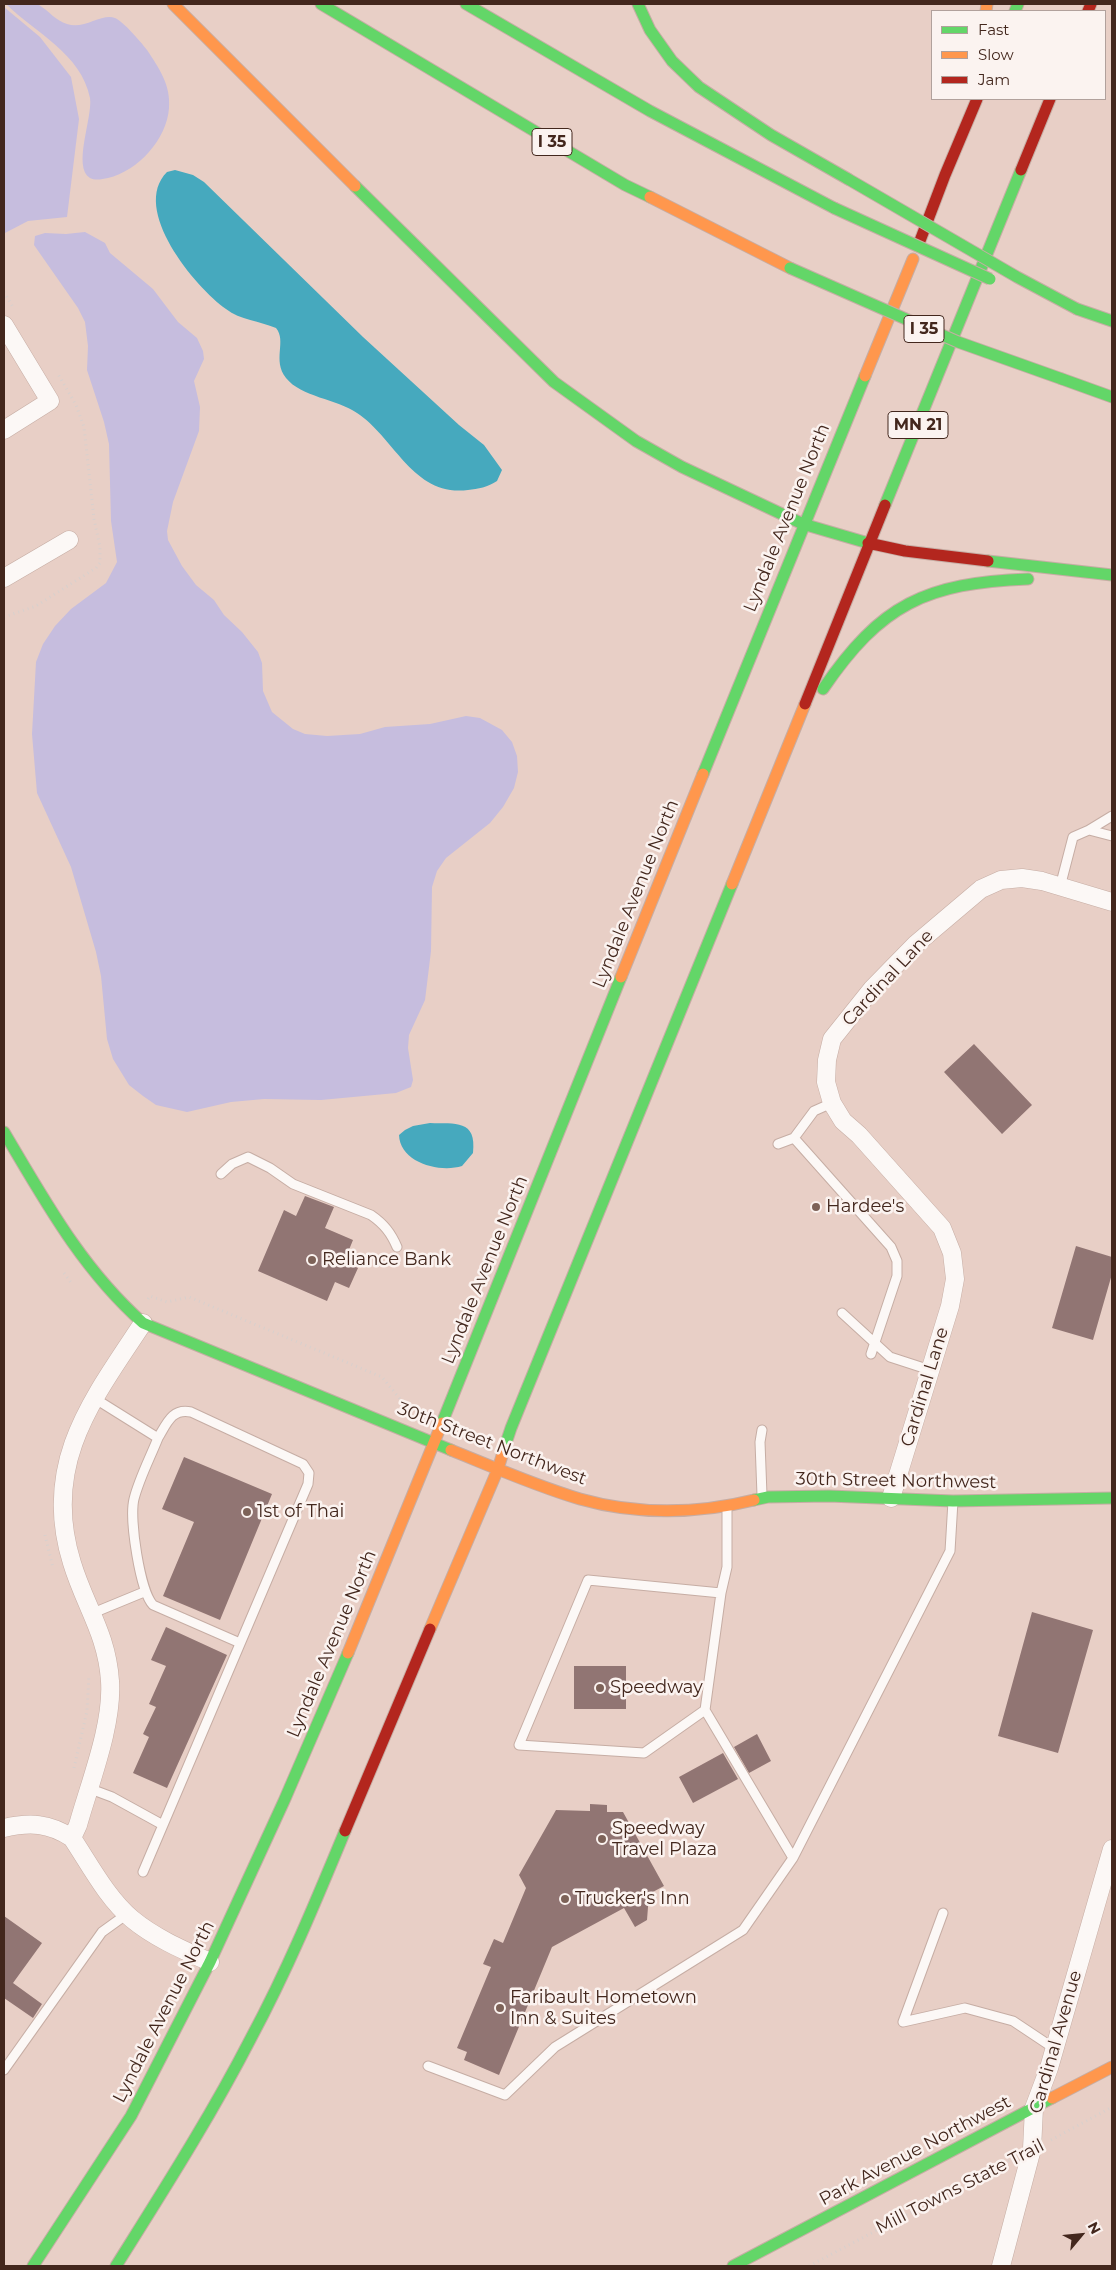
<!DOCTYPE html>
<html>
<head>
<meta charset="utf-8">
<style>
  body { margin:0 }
  #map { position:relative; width:1116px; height:2270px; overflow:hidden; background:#e8cfc6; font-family:Montserrat,sans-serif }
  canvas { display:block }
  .frame { position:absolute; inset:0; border:5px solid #43271d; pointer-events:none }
  .legend { position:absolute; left:931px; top:10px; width:175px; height:90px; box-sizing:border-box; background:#fbf3f0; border:1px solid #b1a19c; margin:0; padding:6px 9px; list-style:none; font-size:15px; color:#43271d }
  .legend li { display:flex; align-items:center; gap:10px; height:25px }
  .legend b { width:25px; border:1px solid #b1a19c }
  .north { position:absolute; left:1056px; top:2210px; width:50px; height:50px; -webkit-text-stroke:4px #fbf3f0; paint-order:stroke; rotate:62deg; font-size:14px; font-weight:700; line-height:20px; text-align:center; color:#43271d }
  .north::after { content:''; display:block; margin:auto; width:18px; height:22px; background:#43271d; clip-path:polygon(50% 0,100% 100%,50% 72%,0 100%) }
</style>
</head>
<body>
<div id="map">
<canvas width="1116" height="2270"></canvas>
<div class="frame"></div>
<ul class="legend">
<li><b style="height:6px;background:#63d668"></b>Fast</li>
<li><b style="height:6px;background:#ff974d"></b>Slow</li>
<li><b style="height:6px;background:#b3261e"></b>Jam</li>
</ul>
<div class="north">N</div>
</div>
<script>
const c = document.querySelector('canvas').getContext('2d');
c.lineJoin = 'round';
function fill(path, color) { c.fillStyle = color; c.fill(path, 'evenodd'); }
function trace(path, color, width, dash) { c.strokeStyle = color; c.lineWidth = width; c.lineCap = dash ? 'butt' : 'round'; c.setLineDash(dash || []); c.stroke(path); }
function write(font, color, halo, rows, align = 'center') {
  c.font = font + ' Montserrat,sans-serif'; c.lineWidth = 5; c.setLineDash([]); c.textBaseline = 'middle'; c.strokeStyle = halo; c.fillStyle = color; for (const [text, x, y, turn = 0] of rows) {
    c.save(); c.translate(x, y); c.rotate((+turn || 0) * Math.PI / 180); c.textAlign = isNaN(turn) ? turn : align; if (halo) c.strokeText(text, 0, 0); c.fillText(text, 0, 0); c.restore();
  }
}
fill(new Path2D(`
  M6 4C15 4 32 1 39 5 49 11 56 21 67 24 84 30 102 13 115 18 123 21 141 42 147 50 159 68 171 85 169 108 167 139 138 171 108 178 102 179 96 181 90 178 72 167 93 117 90 98 81 53 35 33 6 4Z
  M4 7 40 37 71 77 79 119 67 217 28 221 5 233Z
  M85 232 105 243 110 253 153 289 178 322 197 338 203 351 204 359 194 381 200 407 199 431 173 502 167 531 168 540 182 566 196 585 214 600 224 615 242 632 258 652 262 663 263 691 272 712 293 729 305 734 327 736 360 734 385 727 430 724 466 716 480 718 502 730 512 742 517 756 518 772 514 788 503 807 490 823 446 858 437 871 432 887 431 951 425 1000 409 1035 408 1048 413 1080 411 1087 396 1093 321 1100 264 1099 231 1102 187 1112 156 1105 143 1096 129 1085 113 1059 107 1039 101 976 96 952 71 867 37 793 32 734 36 662 43 644 55 626 71 609 106 583 117 562 111 521 109 444 104 422 87 370 88 346 85 322 78 308 34 245 35 236 45 233 66 234Z`), '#c6bdde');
fill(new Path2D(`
  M175 170 193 175 204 182 363 337 459 425 484 445 502 470 497 481C488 487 478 489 468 490 413 497 395 438 357 413 337 399 301 397 286 378 272 360 287 341 276 328 260 321 240 320 226 309 195 287 130 209 167 172Z
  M430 1123C455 1124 477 1119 473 1153L462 1166C440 1173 400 1163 399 1135L405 1130 413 1126Z`), '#46a9be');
fill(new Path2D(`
  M974 1044 1032 1105 1002 1134 944 1072Z
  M305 1196 334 1207 325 1228 353 1240 344 1262 358 1268 349 1288 335 1282 327 1301 258 1271 284 1210 296 1216Z
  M1076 1246 1112 1257V1274L1093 1340 1052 1328Z
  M184 1457 272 1494 220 1620 163 1596 194 1522 162 1509Z
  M1032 1612 1093 1630 1058 1753 998 1736Z
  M166 1627 227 1655 167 1788 133 1773 149 1737 143 1734 156 1707 149 1704 166 1666 151 1660Z
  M574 1666H626V1709H574Z
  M757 1734 771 1761 749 1773 734 1747Z
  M723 1753 738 1779 693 1803 679 1777Z
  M590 1804 607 1805V1812H623L664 1886 649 1894 647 1920 635 1927 624 1908 552 1947 499 2075 464 2060 467 2052 457 2048 491 1967 483 1964 494 1939 503 1943 526 1888 519 1875 556 1810 590 1811Z
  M4 1916 42 1943 13 1983 42 2004 33 2018 4 1998Z`), '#917573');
const lane = new Path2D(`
  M1112 816 1089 830 1112 836
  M1060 887 1073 837 1089 830
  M794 1138 891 1247 897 1261V1276L871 1354
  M778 1144 794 1138 814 1111 832 1103
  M221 1174 232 1164 248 1157 270 1168 293 1184 371 1215C384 1224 391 1233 397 1247
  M842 1313 890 1357 930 1370
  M94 1398 158 1438C167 1423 172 1408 191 1412L303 1464 309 1473 308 1484 143 1872
  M762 1430 760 1442 762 1495
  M158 1438C150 1458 139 1479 134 1499 129 1519 140 1591 153 1605L240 1643
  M721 1593 705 1710 644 1753 519 1745 588 1580 721 1593 727 1567V1508
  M93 1613 144 1592
  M705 1710 793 1858
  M88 1788 112 1797 163 1825
  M943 1913 903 2022 965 2008 1013 2021 1055 2049
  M428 2066 505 2095 555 2047 743 1930 793 1858 950 1551 953 1501
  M4 2070 102 1932 127 1914`);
const street = new Path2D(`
  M4 325 50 401 4 430
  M4 578 69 540
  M891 1498 950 1306 955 1279 952 1253 942 1228 859 1135 843 1121 832 1103 826 1082 827 1060 832 1039 872 989 916 944 981 889 1001 880 1022 878 1042 881 1112 902
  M4 1828C30 1822 49 1823 72 1838 90 1865 107 1898 132 1919 155 1938 183 1950 210 1962
  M72 1838 78 1825C90 1782 113 1725 110 1681 107 1634 85 1606 72 1563 41 1464 92 1400 143 1323
  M1001 2266 1032 2149 1034 2108 1049 2068 1112 1849`);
const fast = new Path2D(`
  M321 4 625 185 650 197
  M466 4 650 111 834 208
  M638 4 650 30 672 61 699 87 771 135 848 179
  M1015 11 1018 4
  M355 186 554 382 636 441 682 467 803 524 868 543
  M1077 309 1112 321
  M1062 379 1112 397
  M885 505 1021 170
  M988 561 1112 575
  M823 689C881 604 926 583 1028 579
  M703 774 865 376
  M4 1132C45 1201 82 1269 143 1323L451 1450
  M442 1423 621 977
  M504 1449 511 1428 732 884
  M754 1500 768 1497 829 1496 953 1501 1112 1498
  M33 2266 131 2116 210 1962 284 1801 348 1653
  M116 2266C163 2191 211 2116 251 2038 287 1971 316 1901 345 1831
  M733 2266 1052 2098`);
const slow = new Path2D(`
  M173 4 355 186
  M986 11 987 4
  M650 197 790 268
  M865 376 913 259
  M732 884 805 704
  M621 977 703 774
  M451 1450C493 1467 536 1486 580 1499 636 1515 698 1514 754 1500
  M430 1629 498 1469 504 1449
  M348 1653 442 1423
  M1052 2098 1112 2067`);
const jam = new Path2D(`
  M1088 11 1091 4
  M1021 170 1050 99
  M945 175 977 99
  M918 246 945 175
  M868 543 905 551 988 561
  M805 704 885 505
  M345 1831 430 1629`);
trace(lane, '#c6ada4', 11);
trace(street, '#c6ada4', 19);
trace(fast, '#c6ada4', 13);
trace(slow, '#c6ada4', 13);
trace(jam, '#c6ada4', 13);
trace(new Path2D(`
  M4 292 14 309
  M4 617 36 606 96 568 100 563V547L94 519 84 427 76 405 58 374
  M64 1273 72 1284
  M148 1299 150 1296 167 1302 189 1297 382 1377 400 1399
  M45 1535 53 1568
  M74 1768 87 1711 89 1675
  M1051 2140 1112 2107
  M809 2266 1012 2159`), '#d8d0cd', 3, [1, 4]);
trace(lane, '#fcf8f6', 9);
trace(street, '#fcf8f6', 18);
trace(fast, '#63d668', 11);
trace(slow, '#ff974d', 11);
trace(jam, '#b3261e', 11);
const fastBridge = new Path2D(`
  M848 179 1017 277 1077 309
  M834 208 990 279
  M790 268 958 342 1062 379`);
trace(fastBridge, '#c6ada4', 13, []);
trace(fastBridge, '#63d668', 11);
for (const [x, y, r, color] of [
  [816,1207,5,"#7d6258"],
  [312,1260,5,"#7d6258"],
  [247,1512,5,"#7d6258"],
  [600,1688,5,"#7d6258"],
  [602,1839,5,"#7d6258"],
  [565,1899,5,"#7d6258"],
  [500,2008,5,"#7d6258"]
]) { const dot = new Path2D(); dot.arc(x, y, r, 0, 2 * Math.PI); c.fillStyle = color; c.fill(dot); trace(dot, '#fbf3f0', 2); }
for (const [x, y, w] of [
  [552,142,40],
  [924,329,40],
  [918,425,60]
]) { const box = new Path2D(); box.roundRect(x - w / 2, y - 13.5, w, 27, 4); c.fillStyle = '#fbf3f0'; c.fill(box); trace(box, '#43271d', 1); }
write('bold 16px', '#43271d', null, [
  ["I 35",552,142],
  ["I 35",924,329],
  ["MN 21",918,425]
]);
write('18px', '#43271d', '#fbf3f0', [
  ["Lyndale Avenue North",787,518,-68],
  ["Lyndale Avenue North",636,894,-68],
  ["Cardinal Lane",888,978,-47],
  ["Lyndale Avenue North",485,1270,-68],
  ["Cardinal Lane",925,1387,-73],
  ["30th Street Northwest",492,1444,21],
  ["30th Street Northwest",896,1481,1],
  ["Lyndale Avenue North",332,1644,-67],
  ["Lyndale Avenue North",164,2012,-63],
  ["Cardinal Avenue",1056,2042,-74],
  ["Park Avenue Northwest",915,2151,-28],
  ["Mill Towns State Trail",960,2187,-27]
]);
write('18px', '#43271d', '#fbf3f0', [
  ["Hardee's",826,1207],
  ["Reliance Bank",322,1260],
  ["1st of Thai",257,1512],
  ["Speedway",610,1688],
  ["Speedway",612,1829],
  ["Travel Plaza",612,1850],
  ["Trucker's Inn",575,1899],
  ["Faribault Hometown",510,1998],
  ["Inn & Suites",510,2019]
], 'left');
</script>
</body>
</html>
